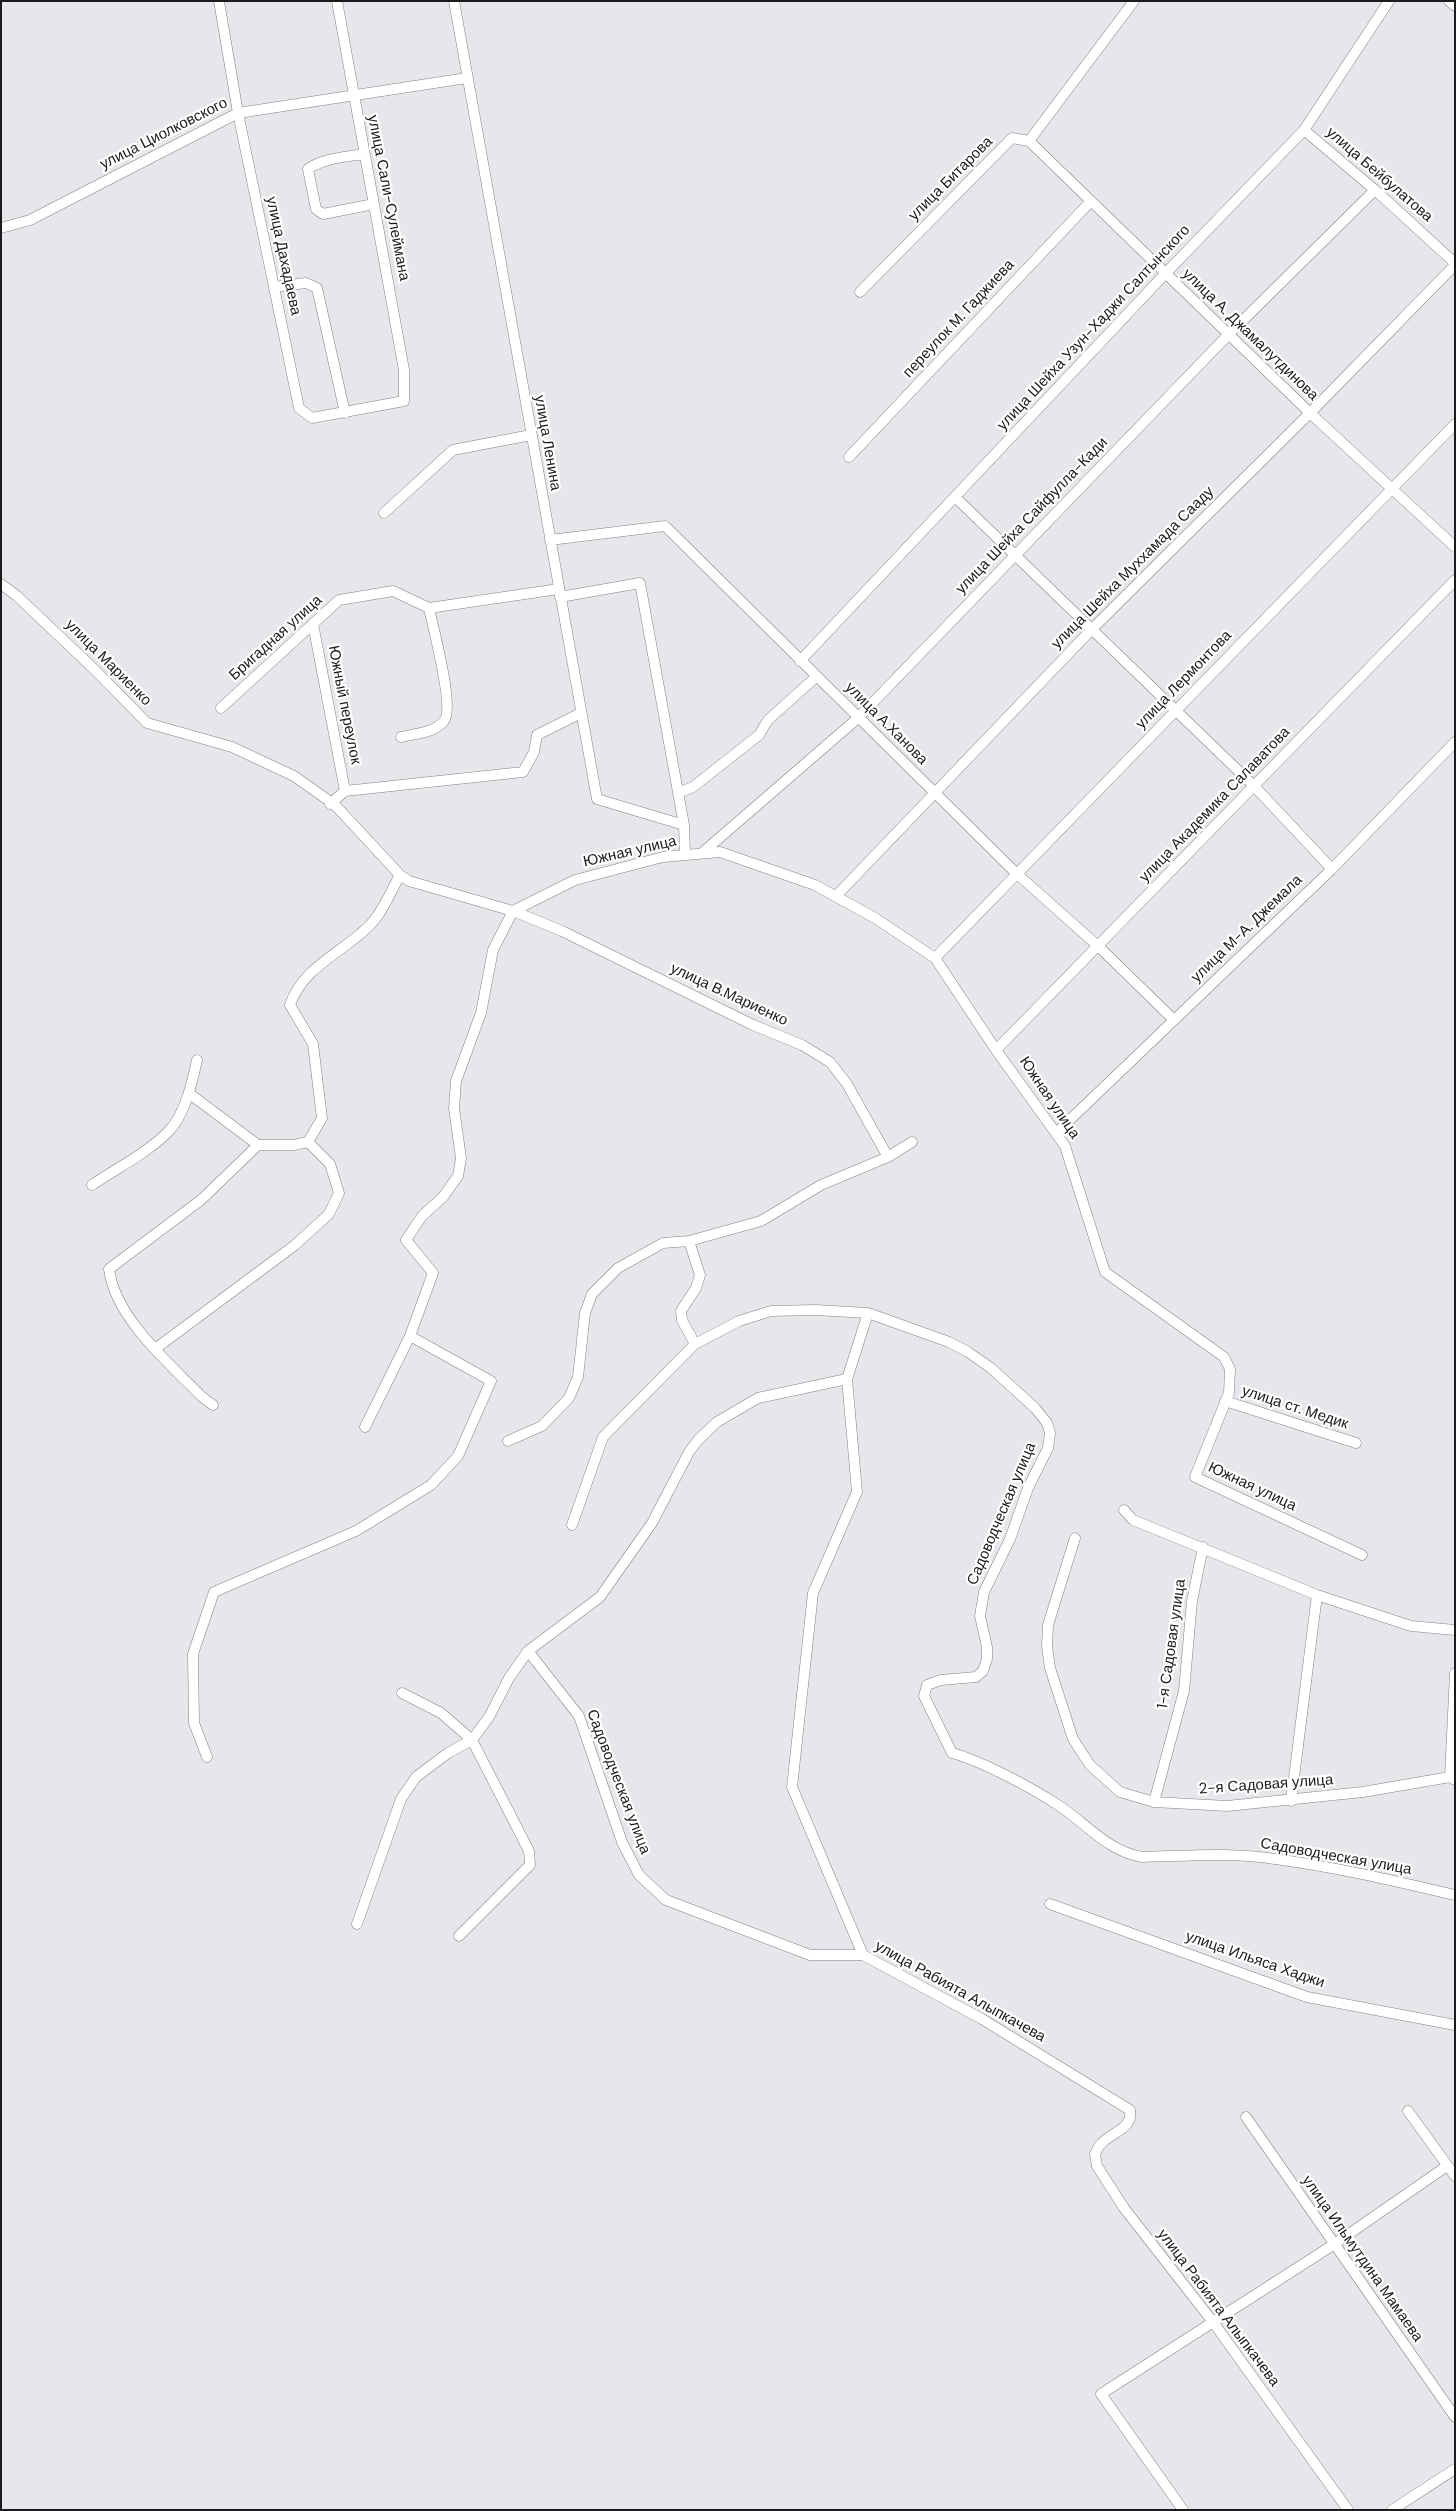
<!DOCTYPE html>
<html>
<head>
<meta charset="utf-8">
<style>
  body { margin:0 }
  #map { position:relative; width:1456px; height:2511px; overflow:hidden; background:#e6e7eb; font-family:"DM Sans",sans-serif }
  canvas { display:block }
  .frame { position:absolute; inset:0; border:2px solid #1a1b1c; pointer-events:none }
</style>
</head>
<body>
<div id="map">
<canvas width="1456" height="2511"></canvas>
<div class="frame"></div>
</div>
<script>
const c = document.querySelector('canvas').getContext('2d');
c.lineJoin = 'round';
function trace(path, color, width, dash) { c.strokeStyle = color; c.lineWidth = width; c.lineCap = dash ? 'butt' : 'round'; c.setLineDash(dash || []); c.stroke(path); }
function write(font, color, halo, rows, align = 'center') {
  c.font = font + ' "DM Sans",sans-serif'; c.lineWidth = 4.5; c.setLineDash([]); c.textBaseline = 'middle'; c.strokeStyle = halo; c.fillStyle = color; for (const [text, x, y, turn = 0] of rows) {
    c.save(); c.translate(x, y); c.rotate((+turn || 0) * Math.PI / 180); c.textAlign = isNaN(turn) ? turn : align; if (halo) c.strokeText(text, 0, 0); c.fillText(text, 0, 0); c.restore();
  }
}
const street = new Path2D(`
  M219 1 238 113 299 408 312 418 404 401V370L337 1
  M454 1 597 799 684 825
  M1449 1 1455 6
  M1304 130 1375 190 1455 263
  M1029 141 1310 413 1455 547
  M364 154C346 157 323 158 308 169L316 209 323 214 374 204
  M1 228 30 220 238 113 467 78
  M274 287 306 283 317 288 345 413
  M860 292 1012 138 1029 141 1134 1
  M849 457 1091 201
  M955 497 1254 786 1332 869
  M384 513 453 450 531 435
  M550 540 665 526 1016 873 1098 946 1174 1020
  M1 584 17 596 95 670 147 723 232 747 294 776 335 805 400 875 409 881 513 911 562 931 753 1025 802 1045 830 1062 847 1084 888 1157
  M560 597 640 583 684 825 685 855
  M313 624 345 791
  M800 661 1165 274 1304 130 1389 1
  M221 708 339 600 393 591 429 608 559 589
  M401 737C415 734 434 733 444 721 455 709 433 627 429 608
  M678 793 693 787 759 735 768 720 816 677
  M330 804 345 791 523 772 534 752 537 735 581 713
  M702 853 858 718 1229 334 1375 190
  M836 896 1092 629 1310 413 1455 265
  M513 911 575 880 663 857 720 852 815 885 875 918 935 958 996 1050 1065 1146 1105 1272 1224 1357 1230 1369 1229 1393 1195 1477 1362 1555
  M935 958 1455 424
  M996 1050 1455 580
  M190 1094 258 1145H294L308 1142
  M1056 1133 1332 869 1455 742
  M308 1142 322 1118 313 1044 290 1005C303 966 343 953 370 925 383 912 391 891 400 875
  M92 1185C117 1168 147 1153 168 1132 185 1115 192 1083 197 1060
  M689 1241 700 1275 696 1288 681 1311 682 1320 695 1344
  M155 1349 295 1245 329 1214 339 1193 330 1164 308 1142
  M847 1379 857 1492 813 1593 792 1787 863 1955 982 2019 1130 2110C1133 2130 1112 2131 1101 2144 1098 2146 1097 2151 1095 2154L1097 2166 1124 2208 1213 2322 1348 2510
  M1225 1401 1356 1443
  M213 1405 201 1396C169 1363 115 1318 109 1269L201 1200 258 1145
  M365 1427 410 1336 433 1273 406 1240 422 1216 443 1197 458 1176 461 1158 454 1108 456 1081 481 1013 493 950 513 911
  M508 1441 542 1426 569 1398 578 1377 585 1313 592 1294 618 1268 663 1243 689 1241 761 1221 821 1185 888 1157 912 1142
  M1124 1510 1133 1520 1317 1595 1411 1626 1455 1630
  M572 1525 603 1437 695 1344 739 1321 771 1311 815 1310 868 1313 949 1342 968 1352 991 1368 1035 1408 1047 1423 1050 1433 1048 1448 1028 1488 1010 1539 984 1592 980 1616 987 1647V1659L983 1671 976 1677 941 1680 927 1685 924 1696 952 1753C982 1761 1032 1788 1058 1805 1086 1823 1107 1851 1142 1857 1186 1856 1232 1852 1275 1859 1336 1867 1395 1881 1455 1895
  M1075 1538 1048 1625 1047 1646 1050 1668 1073 1739 1090 1765 1120 1792 1154 1802 1227 1806 1363 1792 1450 1777 1455 1780
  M528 1651 579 1716 622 1842 639 1875 666 1900 810 1955H863
  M1455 1673 1450 1777 1455 1776
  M402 1693 441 1713 472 1740 529 1851 530 1865 459 1936
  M207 1757 194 1723 193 1654 214 1592 356 1531 431 1485 458 1456 491 1381 410 1336
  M1291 1801 1317 1595
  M1154 1802 1184 1691 1192 1601 1203 1547
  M1050 1904 1307 1997 1455 2025
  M357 1924 401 1799 416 1777 448 1753 472 1740 489 1717 509 1678 528 1651 600 1597 652 1523 689 1452 698 1440 717 1422 758 1398 847 1379 868 1313
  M1408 2111 1455 2176
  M1246 2117 1455 2417
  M1183 2510 1101 2394 1333 2245 1447 2166
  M1392 2510 1455 2469`);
trace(street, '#808285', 11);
trace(street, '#fff', 10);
write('15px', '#1a1b1c', '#fff', [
  ["улица Циолковского",164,134,-27],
  ["улица Бейбулатова",1379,175,41],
  ["улица Битарова",951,179,-45],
  ["улица Сали-Сулеймана",388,198,79],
  ["улица Дахадаева",283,256,78],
  ["переулок М. Гаджиева",959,319,-47],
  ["улица Шейха Узун-Хаджи Салтынского",1094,328,-47],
  ["улица А. Джамалутдинова",1250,335,44],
  ["улица Ленина",547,443,80],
  ["улица Шейха Сайфулла-Кади",1032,516,-46],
  ["улица Шейха Муххамада Сааду",1133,568,-45],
  ["Бригадная улица",276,638,-42],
  ["улица Мариенко",108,663,45],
  ["улица Лермонтова",1184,680,-46],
  ["Южный переулок",344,705,79],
  ["улица А.Ханова",886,724,45],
  ["улица Академика Салаватова",1215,805,-46],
  ["Южная улица",630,852,-13],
  ["улица М-А. Джемала",1247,929,-44],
  ["улица В.Мариенко",729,995,25],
  ["Южная улица",1049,1098,56],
  ["улица ст. Медик",1295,1408,18],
  ["Южная улица",1252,1487,25],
  ["Садоводческая улица",1002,1514,-67],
  ["1-я Садовая улица",1172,1644,-82],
  ["Садоводческая улица",618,1782,69],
  ["2-я Садовая улица",1266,1785,-4],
  ["Садоводческая улица",1336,1857,10],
  ["улица Ильяса Хаджи",1255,1960,19],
  ["улица Рабията Алыпкачева",960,1992,29],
  ["улица Ильмутдина Мамаева",1362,2259,55],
  ["улица Рабията Алыпкачева",1218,2308,53]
]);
</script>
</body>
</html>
